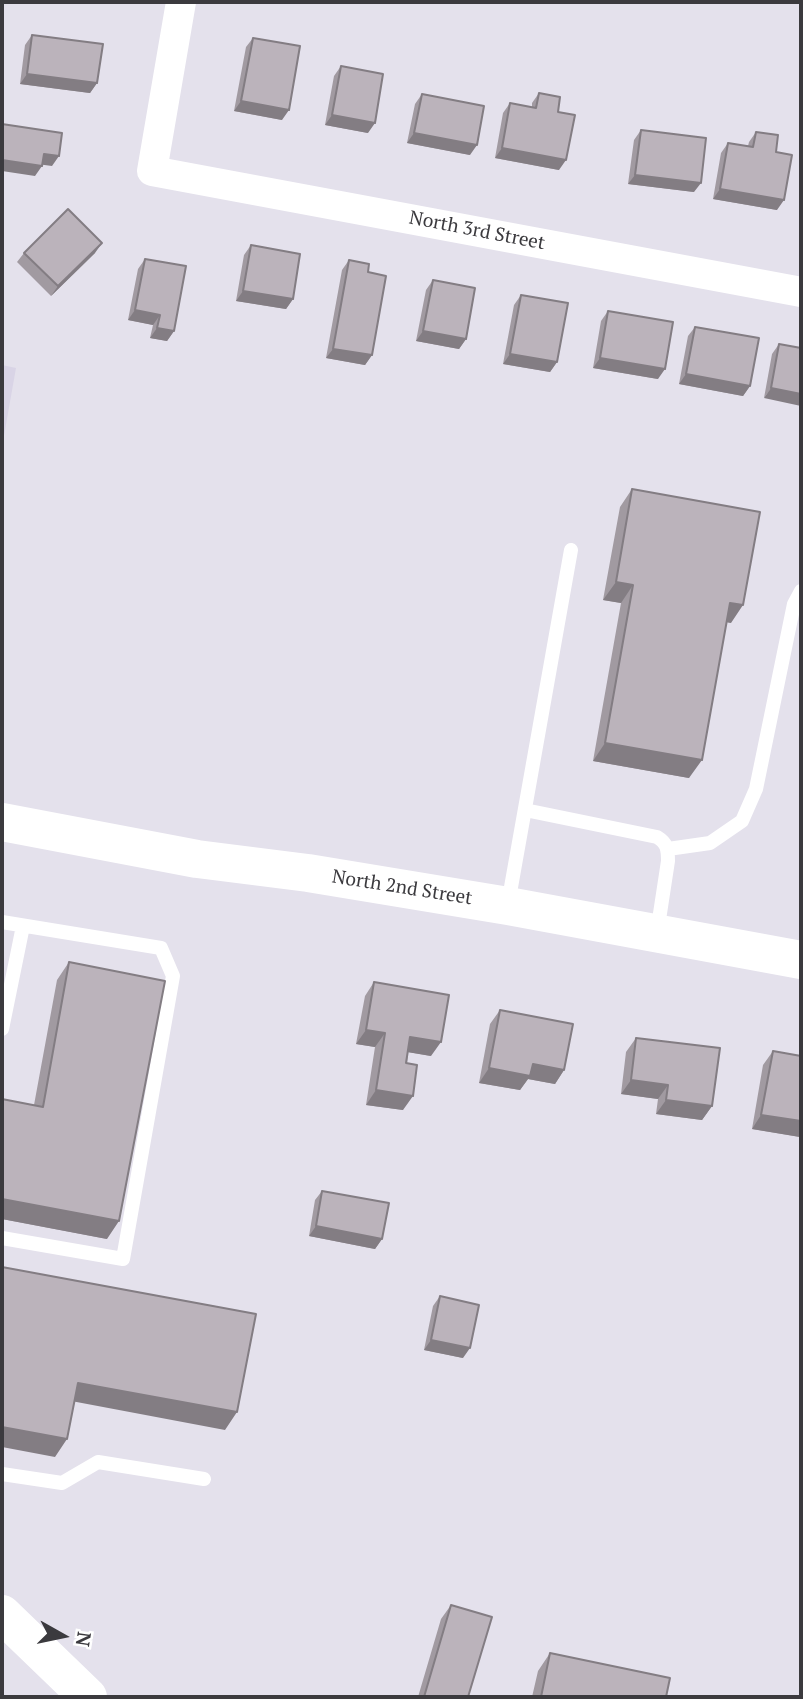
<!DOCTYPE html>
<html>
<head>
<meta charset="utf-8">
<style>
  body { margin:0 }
  #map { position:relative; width:803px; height:1699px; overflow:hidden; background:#e4e1ec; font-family:"PT Serif",serif }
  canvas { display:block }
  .frame { position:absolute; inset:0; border:4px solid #3b3a3e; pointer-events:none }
  .north { position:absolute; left:28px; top:1601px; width:70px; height:70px; -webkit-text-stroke:5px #fff; paint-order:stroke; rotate:99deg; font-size:19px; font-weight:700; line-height:28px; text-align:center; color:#3b3a3e }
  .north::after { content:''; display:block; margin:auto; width:24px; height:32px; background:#3b3a3e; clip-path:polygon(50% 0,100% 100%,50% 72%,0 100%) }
</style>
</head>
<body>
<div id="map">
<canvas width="803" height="1699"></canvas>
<div class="frame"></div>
<div class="north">N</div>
</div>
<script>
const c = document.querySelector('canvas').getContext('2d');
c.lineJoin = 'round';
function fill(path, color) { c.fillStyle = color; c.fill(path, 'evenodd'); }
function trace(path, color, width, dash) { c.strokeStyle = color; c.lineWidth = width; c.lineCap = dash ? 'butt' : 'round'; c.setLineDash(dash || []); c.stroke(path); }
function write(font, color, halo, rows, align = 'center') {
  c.font = font + ' "PT Serif",serif'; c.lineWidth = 6; c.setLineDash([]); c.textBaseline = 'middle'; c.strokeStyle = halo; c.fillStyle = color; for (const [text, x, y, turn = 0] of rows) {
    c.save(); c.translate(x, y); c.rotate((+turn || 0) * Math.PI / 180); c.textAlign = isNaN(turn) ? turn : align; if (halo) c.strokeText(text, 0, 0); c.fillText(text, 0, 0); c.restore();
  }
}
fill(new Path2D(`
  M2 365 16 368 2 447Z`), '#d9d4e6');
trace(new Path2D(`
  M525 810 657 837C667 843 668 849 668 861L657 933
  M668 849 710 843 742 821 756 789 794 604 801 591
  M508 904 571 550
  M2 922 161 948 173 976 123 1259 2 1238
  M2 1029 23 926
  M2 1474 62 1483 98 1462 204 1479`), '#fff', 14);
trace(new Path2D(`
  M181 2 152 171 801 292`), '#fff', 30);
trace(new Path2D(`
  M2 822 197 859 308 873 508 906 801 960`), '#fff', 38);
trace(new Path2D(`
  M2 1614 88 1697`), '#fff', 38);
fill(new Path2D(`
  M32 35 97 83 90 93 20 84 25 45Z
  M253 38 282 120 234 111 246 47Z
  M341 66 368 133 325 125 334 76Z
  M539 93 558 112 559 170 495 158 503 113 510 103 532 107V103Z
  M422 94 470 155 407 143 415 104Z
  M641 130 694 192 628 184 634 140Z
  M756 132 776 152 777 210 713 199 721 153 728 143 748 146 749 142Z
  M251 245 293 299 286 309 236 301 244 255Z
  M24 253H95L51 296 17 262Z
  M145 259 174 331 167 341 150 338 153 325 128 320 138 269Z
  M349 260 368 272 372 355 365 365 326 358 342 270Z
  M433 280 466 339 459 349 416 341 426 290Z
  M521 295 557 362 550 372 503 364 514 305Z
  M608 311 658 379 593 368 601 321Z
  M695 327 750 386 743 396 679 384 688 336Z
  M779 344 801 348 764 398 772 354Z
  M632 489 731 623 726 622 689 778 593 761 621 603 603 600 620 507Z
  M69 962 107 1239 2 1219V1099L34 1105 57 980Z
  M374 982 431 1056 408 1052 403 1110 366 1105 375 1047 356 1044 365 996Z
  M500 1010 564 1070 555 1084 528 1079 520 1090 479 1083 490 1024Z
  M636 1038 712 1106 702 1120 656 1114 658 1099 621 1094 626 1052Z
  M773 1051 801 1056 800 1137 752 1129 763 1065Z
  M322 1191 382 1239 375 1249 309 1236 315 1200Z
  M440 1296 463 1358 424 1350 433 1306Z
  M451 1605 468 1697H418L441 1619Z
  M550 1653 666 1697H532L538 1671Z`), '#a19aa1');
fill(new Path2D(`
  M27 74 97 83 90 93 20 84Z
  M241 101 289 110 282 120 234 111Z
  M332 115 375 123 368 133 325 125Z
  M414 133 477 145 470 155 407 143Z
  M502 148 566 160 559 170 495 158Z
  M44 154 59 156 52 166 37 164Z
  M2 160 42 166 35 176 2 171Z
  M635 175 701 183 694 192 628 184Z
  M720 189 784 200 777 210 713 199Z
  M102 243 95 253 51 296 58 286Z
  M243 291 293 299 286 309 236 301Z
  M135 310 160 315 153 325 128 320Z
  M157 328 174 331 167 341 150 338Z
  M423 331 466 339 459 349 416 341Z
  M333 349 372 355 365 365 326 358Z
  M510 354 557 362 550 372 503 364Z
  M600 358 665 369 658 379 593 368Z
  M686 374 750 386 743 396 679 384Z
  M771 388 801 394V406L764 398Z
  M616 582 633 585 621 603 603 600Z
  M730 603 743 605 731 623 717 620Z
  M605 743 702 760 689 778 593 761Z
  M366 1030 385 1033 375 1047 356 1044Z
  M410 1037 441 1042 431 1056 401 1051Z
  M533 1064 564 1070 555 1084 528 1079 520 1090 479 1083 489 1068Z
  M631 1080 668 1085 658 1099 621 1094Z
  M376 1090 413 1096 403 1110 366 1105Z
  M666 1100 712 1106 702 1120 656 1114Z
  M761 1115 801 1121V1136L800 1137 752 1129Z
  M2 1199 119 1221 107 1239 2 1219Z
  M316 1226 382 1239 375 1249 309 1236Z
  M431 1340 470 1348 463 1358 424 1350Z
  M78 1383 237 1412 225 1430 66 1400Z
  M2 1427 67 1439 55 1457 2 1447Z`), '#837d83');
const building = new Path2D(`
  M32 35 103 44 97 83 27 74Z
  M253 38 300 46 289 110 241 101Z
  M341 66 383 74 375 123 332 115Z
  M539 93 560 97 558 112 575 115 566 160 502 148 510 103 536 108Z
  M422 94 484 106 477 145 414 133Z
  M2 124 62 133 59 156 44 154 42 166 2 160Z
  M641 130 706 138 701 183 635 175Z
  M756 132 778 135 776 152 792 155 784 200 720 189 728 143 753 147Z
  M68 209 102 243 58 286 24 253Z
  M251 245 300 254 293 299 243 291Z
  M145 259 186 266 174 331 157 328 160 315 135 310Z
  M349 260 369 264 368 272 386 276 372 355 333 349Z
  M433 280 475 288 466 339 423 331Z
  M521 295 568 303 557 362 510 354Z
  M608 311 673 322 665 369 600 358Z
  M695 327 759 338 750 386 686 374Z
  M779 344 801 348V394L771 388Z
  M632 489 760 512 743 605 730 603 702 760 605 743 633 585 616 582Z
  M69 962 165 981 119 1221 2 1199V1099L43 1107Z
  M374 982 449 995 441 1042 410 1037 406 1063 417 1065 413 1096 376 1090 385 1033 366 1030Z
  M500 1010 573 1024 564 1070 533 1064 530 1076 489 1068Z
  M636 1038 720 1048 712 1106 666 1100 668 1085 631 1080Z
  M773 1051 801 1056V1121L761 1115Z
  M322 1191 389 1203 382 1239 316 1226Z
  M2 1267 256 1314 237 1412 78 1383 67 1439 2 1427Z
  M440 1296 479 1305 470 1348 431 1340Z
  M451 1605 492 1617 468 1697H424Z
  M550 1653 670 1678 666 1697H541Z`);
fill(building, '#bbb3bb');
trace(building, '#837d83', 2);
write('19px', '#3b3a3e', '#fff', [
  ["North 3rd Street",477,231,11],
  ["North 2nd Street",402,888,9]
]);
</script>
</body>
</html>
